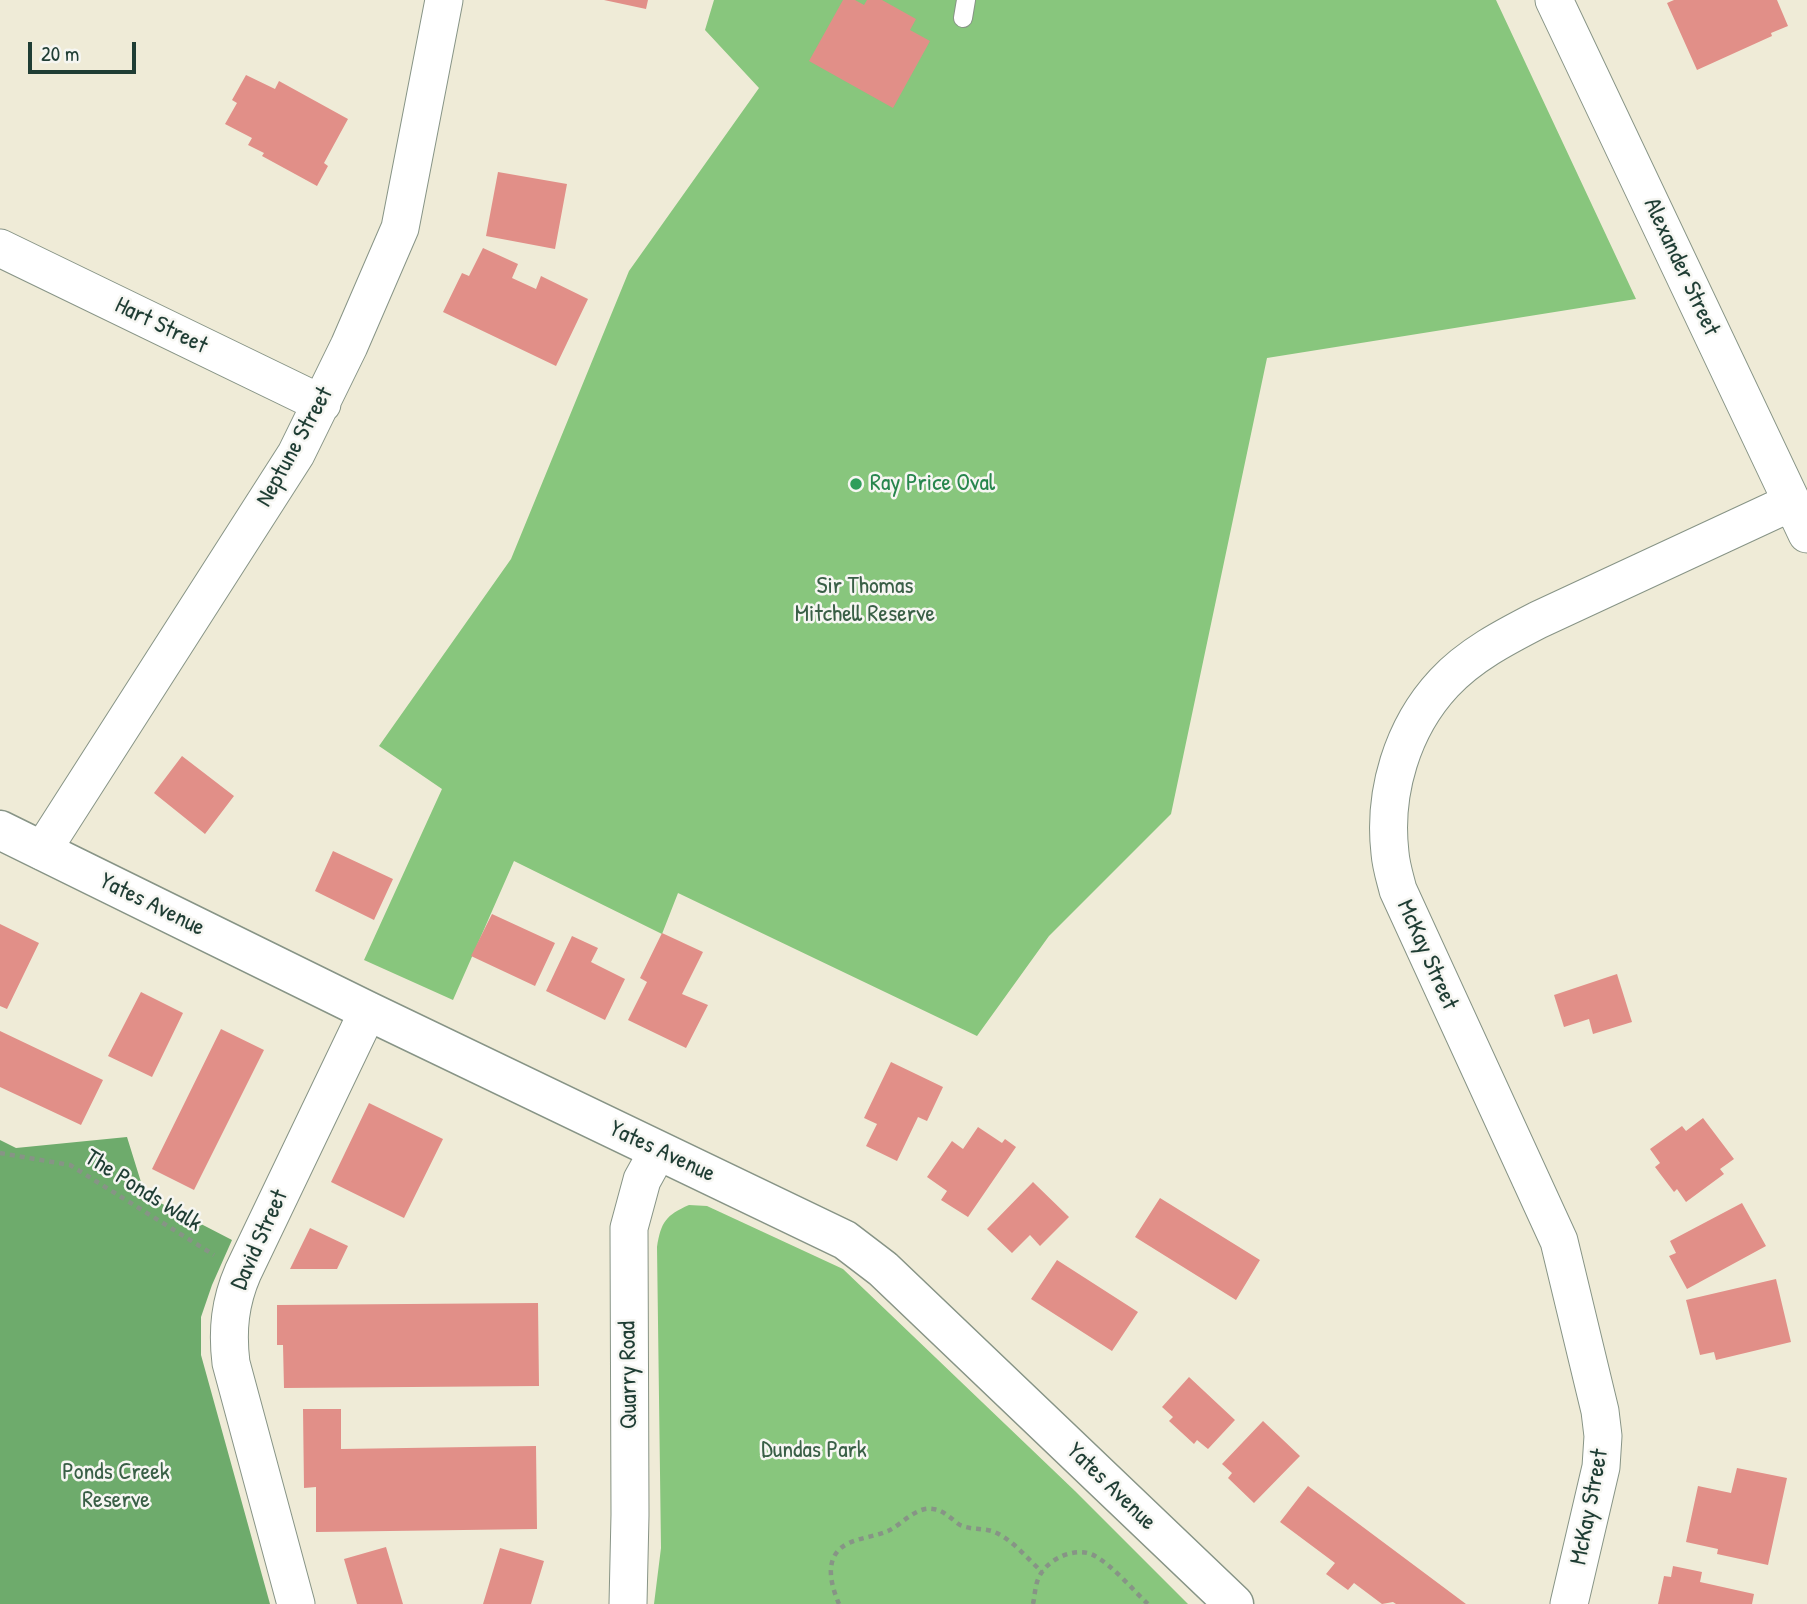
<!DOCTYPE html>
<html>
<head>
<meta charset="utf-8">
<style>
  body { margin:0 }
  #map { position:relative; width:1807px; height:1604px; overflow:hidden; background:#efebd7; font-family:"Patrick Hand",sans-serif }
  canvas { display:block }
  .scale { position:absolute; left:28px; top:42px; width:108px; height:32px; box-sizing:border-box; border:4px solid #1f3d34; border-top:0; padding-left:9px; font-size:21px; line-height:24px; white-space:nowrap; color:#1f3d34; -webkit-text-stroke:5px #f6f6f2; paint-order:stroke }
</style>
</head>
<body>
<div id="map">
<canvas width="1807" height="1604"></canvas>
<div class="scale">20 m</div>
</div>
<script>
const c = document.querySelector('canvas').getContext('2d');
c.lineJoin = 'round';
function fill(path, color) { c.fillStyle = color; c.fill(path, 'evenodd'); }
function trace(path, color, width, dash) { c.strokeStyle = color; c.lineWidth = width; c.lineCap = dash ? 'butt' : 'round'; c.setLineDash(dash || []); c.stroke(path); }
function write(font, color, halo, rows, align = 'center') {
  c.font = font + ' "Patrick Hand",sans-serif'; c.lineWidth = 5; c.setLineDash([]); c.textBaseline = 'middle'; c.strokeStyle = halo; c.fillStyle = color; for (const [text, x, y, turn = 0] of rows) {
    c.save(); c.translate(x, y); c.rotate((+turn || 0) * Math.PI / 180); c.textAlign = isNaN(turn) ? turn : align; if (halo) c.strokeText(text, 0, 0); c.fillText(text, 0, 0); c.restore();
  }
}
fill(new Path2D(`
  M714 0H1496L1636 299 1267 358 1171 814 1049 936 977 1036 678 893 662 934 514 861 453 1000 364 960 442 789 379 746 511 559 629 271 759 88 705 30Z
  M689 1205 707 1206 843 1269 1075 1491 1188 1604H654L661 1548 657 1247C661 1222 666 1215 689 1205Z`), '#88c67d');
fill(new Path2D(`
  M127 1137 145 1195 232 1240 212 1285 201 1317V1355L270 1604H0V1140L16 1148Z`), '#6eab6c');
fill(new Path2D(`
  M604 0H648L646 9Z
  M843 0H855L864 5 867 0H882L916 19 910 30 930 41 893 108 809 61Z
  M1674 0H1777L1788 26 1771 33 1772 36 1697 70 1667 3Z
  M246 75 275 89 279 81 348 119 324 163 328 166 317 186 262 156 264 153 248 145 252 138 225 124 237 103 232 100Z
  M498 172 567 184 555 249 486 236Z
  M483 248 518 264 512 278 536 289 541 276 588 299 556 366 443 312 462 273 469 276Z
  M182 756 234 796 205 834 154 793Z
  M333 851 393 879 374 920 315 891Z
  M492 914 555 943 535 986 471 956Z
  M0 924 39 943 7 1009 0 1006Z
  M662 933 703 952 682 994 708 1005 686 1048 628 1020 647 982 640 978Z
  M572 936 598 948 591 962 625 979 605 1020 546 991Z
  M1617 974 1632 1022 1593 1034 1589 1019 1564 1027 1554 995Z
  M141 992 183 1013 152 1077 108 1056Z
  M221 1029 264 1050 194 1190 152 1169Z
  M0 1031 103 1080 81 1125 0 1087Z
  M891 1062 943 1087 927 1121 918 1117 897 1161 866 1146 877 1124 864 1118Z
  M369 1103 443 1139 404 1218 331 1182Z
  M1703 1118 1734 1159 1720 1169 1724 1174 1686 1202 1677 1189 1674 1192 1655 1167 1660 1163 1650 1149 1682 1126 1686 1131Z
  M978 1127 1002 1143 1005 1139 1016 1147 968 1217 941 1200 947 1191 927 1177 952 1141 963 1149Z
  M1033 1182 1069 1217 1040 1246 1030 1235 1012 1253 987 1229Z
  M1160 1198 1260 1260 1236 1300 1135 1237Z
  M1742 1203 1766 1246 1687 1289 1669 1256 1676 1253 1670 1241Z
  M310 1228 348 1246 337 1269H290Z
  M1057 1260 1138 1312 1112 1351 1031 1299Z
  M1776 1279 1791 1342 1716 1360 1714 1352 1700 1355 1686 1300Z
  M538 1303 539 1386 284 1388 283 1345H277V1305Z
  M1189 1377 1235 1420 1208 1449 1197 1440 1194 1444 1169 1421 1173 1417 1162 1407Z
  M303 1409H341V1449L536 1446 537 1529 316 1532V1487L304 1488Z
  M1263 1421 1300 1456 1254 1503 1228 1478 1232 1473 1222 1464Z
  M1737 1468 1787 1478 1768 1565 1717 1554 1718 1549 1686 1542 1698 1486 1731 1493Z
  M1308 1486 1466 1604H1396L1393 1602 1382 1604 1354 1583 1348 1590 1326 1574 1335 1563 1280 1522Z
  M386 1547 403 1604H357L344 1559Z
  M500 1548 544 1561 531 1604H483Z
  M1673 1566 1702 1572 1700 1582 1754 1594 1752 1604H1658L1664 1576 1671 1577Z`), '#e18f88');
const service = new Path2D(`
  M963 18 966 0`);
const minor = new Path2D(`
  M1554 0 1807 534
  M0 248 322 404
  M42 851 296 454 349 346 400 228 444 0
  M296 1604 231 1363C227 1330 230 1302 243 1272L368 1011
  M628 1604 630 1515 629 1228 642 1180 658 1151
  M1569 1604 1601 1467 1603 1436 1600 1411 1559 1241 1398 890C1395 878 1391 866 1390 853 1383 793 1402 728 1444 683 1470 655 1505 637 1538 620L1792 502`);
const tertiary = new Path2D(`
  M0 830 368 1011 845 1240 883 1269 1234 1604`);
trace(service, '#879486', 20);
trace(minor, '#879486', 39);
trace(tertiary, '#879486', 41);
trace(new Path2D(`
  M0 1153 70 1165 214 1255
  M839 1604C830 1583 823 1555 849 1543 862 1537 878 1536 890 1530 903 1523 917 1506 933 1509 944 1510 951 1519 960 1525 971 1530 981 1528 992 1531 1011 1538 1027 1558 1042 1572
  M1033 1604C1035 1595 1035 1585 1039 1577 1047 1559 1077 1545 1095 1556 1113 1566 1133 1590 1148 1604`), '#879486', 4.5, [5, 5]);
trace(service, '#fff', 18);
trace(minor, '#fff', 37);
trace(tertiary, '#fff', 38);
for (const [x, y, r, color] of [
  [856,484,7,"#2e9e5b"]
]) { const dot = new Path2D(); dot.arc(x, y, r, 0, 2 * Math.PI); c.fillStyle = color; c.fill(dot); trace(dot, '#f6f6f2', 2.5); }
write('24px', '#1f3d34', '#f6f6f2', [
  ["Alexander Street",1681,267,65],
  ["Hart Street",161,326,26],
  ["Neptune Street",295,447,-61],
  ["Yates Avenue",152,905,26],
  ["McKay Street",1427,955,66],
  ["Yates Avenue",662,1152,25],
  ["The Ponds Walk",143,1191,32],
  ["David Street",260,1240,-66],
  ["Quarry Road",629,1375,-91],
  ["Yates Avenue",1111,1487,44],
  ["McKay Street",1590,1507,-79]
]);
write('24px', '#27864d', '#f6f6f2', [
  ["Ray Price Oval",870,484]
], 'left');
write('24px', '#395f46', '#f6f6f2', [
  ["Sir Thomas",865,587],
  ["Mitchell Reserve",865,615],
  ["Dundas Park",814,1451],
  ["Ponds Creek",116,1473],
  ["Reserve",116,1501]
]);
</script>
</body>
</html>
